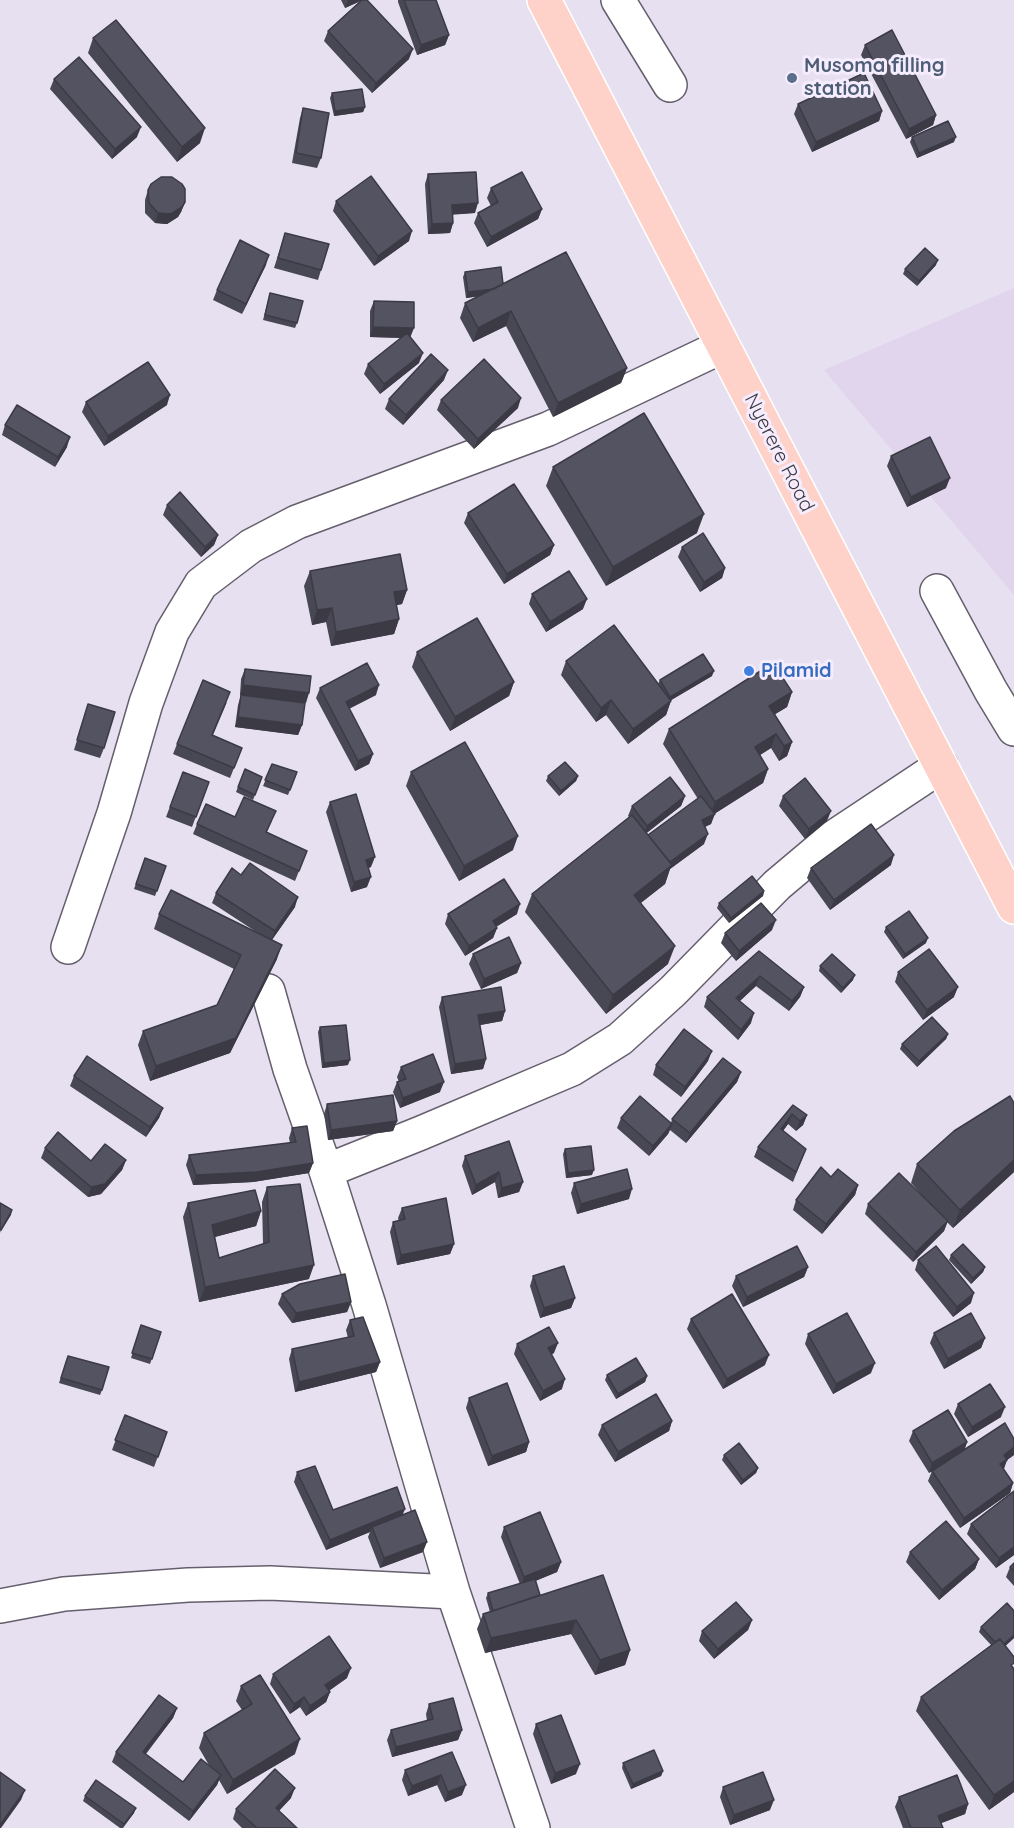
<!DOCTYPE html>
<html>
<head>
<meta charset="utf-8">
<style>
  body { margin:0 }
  canvas { display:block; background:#e7e0f1 }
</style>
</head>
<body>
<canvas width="1014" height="1828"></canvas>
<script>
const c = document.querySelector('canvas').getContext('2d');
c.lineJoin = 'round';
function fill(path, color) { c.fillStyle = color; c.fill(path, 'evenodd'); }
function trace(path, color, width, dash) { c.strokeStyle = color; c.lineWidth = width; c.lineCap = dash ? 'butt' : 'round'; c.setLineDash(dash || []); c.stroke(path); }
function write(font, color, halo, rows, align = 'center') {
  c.font = font + ' Quicksand,sans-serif'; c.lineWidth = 6; c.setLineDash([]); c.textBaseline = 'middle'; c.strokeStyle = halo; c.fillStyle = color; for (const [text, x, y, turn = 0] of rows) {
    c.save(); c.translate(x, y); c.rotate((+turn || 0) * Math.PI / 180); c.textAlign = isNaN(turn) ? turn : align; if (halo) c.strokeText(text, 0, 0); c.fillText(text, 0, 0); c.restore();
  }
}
fill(new Path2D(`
  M1014 288V595L824 370Z`), '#e0d5ed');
const street = new Path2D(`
  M618 0 670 85
  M937 591 991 691 1014 729
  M68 947 114 813 146 703 172 632 201 584 251 546 297 522 548 429 723 346
  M268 991 290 1069 326 1171 369 1305 453 1592 533 1828
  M326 1171 421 1133 572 1069 620 1039 673 991 777 885 834 837 941 766
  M0 1606 64 1594 188 1585 270 1583 453 1592`);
const primary = new Path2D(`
  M544 0 1014 907`);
trace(street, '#655f6d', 36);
trace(primary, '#fff', 36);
trace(street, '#fff', 33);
trace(primary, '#fed2c9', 33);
fill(new Path2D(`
  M341 0H367L409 59 372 93 324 41 328 31 361 1 345 8Z
  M398 0H436L449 35 445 45 417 55 398 2Z
  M93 38 200 143 177 162 88 53Z
  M865 45 936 115 933 125 906 139 861 55Z
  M54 79 137 137 112 159 50 89Z
  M332 93 365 107 363 112 334 116 330 98Z
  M798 104 882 111 879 121 812 152 794 114Z
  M303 108 321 158 317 168 292 163 300 118Z
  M912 137 954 142 917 158 910 142Z
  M428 174 475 213 453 214V223L450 233 428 234 425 184Z
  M491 188 542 209 538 219 487 247 474 223 478 213 491 206 487 198Z
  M148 190 185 202 181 212 178 217 167 224 155 223 145 213V200Z
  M336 201 409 241 374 266 333 211Z
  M285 233 321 270 318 280 274 268Z
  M266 265 242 314 213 300 217 290Z
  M936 265 917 286 903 274 905 269Z
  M465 272 503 284 627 368 621 383 553 417 506 326 473 342 460 318 465 303 481 296 466 298 463 277Z
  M270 293 297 323 295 328 263 320Z
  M374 301 410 337 419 363 380 394 364 374 368 364 401 338 370 337V311Z
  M444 380 403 425 385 409 389 399Z
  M441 400 518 408 474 449 437 410Z
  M86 402 167 405 104 446 82 412Z
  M5 425 67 447 55 467 2 435Z
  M891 456 946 488 907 507 887 466Z
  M553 467 697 533 606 586 546 486Z
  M167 505 218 535 214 545 201 557 163 515Z
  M468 513 554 545 550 555 504 584 464 523Z
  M682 547 725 568 722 578 700 592 678 557Z
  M310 571 407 590 402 604 396 605 399 619 394 634 331 646 326 622 312 625 304 586Z
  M532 594 583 609 546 632 529 604Z
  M417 652 514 682 509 696 450 731 412 667Z
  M566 661 658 684 660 680 712 676 671 700 666 715 628 744 606 715 596 722 561 675Z
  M245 669 306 703 272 699 302 725 298 735 235 727 238 705 241 695H240L241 679Z
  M320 688 376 695 349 709 373 754 369 764 355 771 316 698Z
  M792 692 787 707 775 714 792 742 787 756 779 761 771 748 760 755 768 769 763 783 714 814 711 824 705 827 704 844 670 869 665 884 641 903 668 964 606 1014 525 912 532 894 629 817 628 816 632 806 685 796 681 806 646 833 648 835 698 799 663 744 669 729Z
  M227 702 213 735 242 748 230 778 173 754 177 744Z
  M88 704 104 748 100 758 74 750Z
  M272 764 297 772 288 795 263 786Z
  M245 769 262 777 253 800 236 792Z
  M183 772 209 782 192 827 166 817Z
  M411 772 513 850 459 881 406 786Z
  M548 776H578L576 781 559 796 546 781Z
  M783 796 827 821 805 839 779 806Z
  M330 802 371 867 368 868 367 887 351 892 326 812Z
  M235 817 272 821 267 832 307 851 295 881 193 834 197 824Z
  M145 858 166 866 155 896 134 889Z
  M891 865 830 910 807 878 811 868Z
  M241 875 295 907 272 940 277 959 230 1053 150 1081 138 1045 143 1031 217 1005 234 969 154 929 159 914 258 933 212 903 216 893Z
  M764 891 763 896 729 923 717 908 719 903Z
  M448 914H517L496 927 497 928 493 938 465 956 445 924Z
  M886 927 926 943 903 959 884 932Z
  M772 930 736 961 721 943 725 933Z
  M759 951 804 987 800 997 789 1011 756 986 740 1001 751 1023 738 1040 704 1007 707 997Z
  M473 954 521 963 517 973 481 989 469 964Z
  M820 966 853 980 841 993 819 971Z
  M898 972 954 997 923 1020 895 982Z
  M442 997 505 1011 502 1021 480 1025 486 1059 483 1069 451 1074 439 1007Z
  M320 1027 348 1065 322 1068 318 1032Z
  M948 1034 946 1039 917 1067 900 1049 902 1044Z
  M708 1061 681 1097 653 1075 656 1065Z
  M401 1067 440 1092 400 1108 393 1092 397 1082H399L397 1077Z
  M741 1072 737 1082 686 1143 670 1130 668 1134 649 1156 617 1128 621 1118 671 1123 672 1119Z
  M74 1076 163 1108 159 1118 146 1137 70 1086Z
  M1014 1103V1172L953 1228 947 1222 944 1231 913 1262 865 1214 868 1204 928 1202 911 1183 917 1164Z
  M327 1104 397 1121 393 1131 328 1140 324 1114Z
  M793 1105 807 1115 803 1125 796 1131 788 1124 783 1131 806 1149 793 1182 754 1157 758 1147Z
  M292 1128 313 1163 309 1173 253 1182 193 1185 186 1165 189 1155 290 1143 289 1138Z
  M45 1148 91 1161 126 1160 122 1170 101 1194 88 1197 41 1158Z
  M565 1149 592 1175 566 1178 563 1154Z
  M465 1156 523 1182 519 1192 498 1198 495 1182 472 1195 462 1166Z
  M831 1177 858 1185 855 1195 822 1234 793 1210 796 1200Z
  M574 1183 629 1199 577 1214 571 1193Z
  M267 1187 309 1279 199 1302 183 1217 188 1203 261 1211 256 1226 215 1237 219 1258 263 1244 262 1202Z
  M402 1208 454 1244 450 1254 397 1265 390 1232 393 1222 399 1221 398 1218Z
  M951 1255 985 1267 983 1272 971 1284 949 1260Z
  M918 1260 971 1303 953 1317 915 1270Z
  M808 1267 804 1277 743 1307 732 1286 736 1276Z
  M533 1276 575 1298 571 1308 540 1318 530 1286Z
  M282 1294 351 1302 347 1312 292 1323 278 1304Z
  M691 1319 765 1365 723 1389 687 1329Z
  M350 1320 380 1362 376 1372 295 1392 289 1359 292 1349 348 1338 346 1330Z
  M141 1325 161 1332 150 1364 131 1358Z
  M934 1333 985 1338 981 1348 944 1369 930 1343Z
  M808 1334 871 1373 833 1394 805 1344Z
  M517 1344 554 1353 552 1354 562 1389 540 1401 514 1354Z
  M66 1361 102 1390 100 1395 59 1383Z
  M607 1375 647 1376 645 1382 616 1399 605 1380Z
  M469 1398 529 1442 526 1452 488 1466 466 1408Z
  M958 1404 1001 1417 968 1437 954 1414Z
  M125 1415 167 1432 154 1467 112 1450Z
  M672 1421 669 1431 615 1462 598 1435 602 1425Z
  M913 1431 967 1442 964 1450 1014 1455 1007 1460 1004 1469 1013 1483 1010 1493 960 1528 928 1481 932 1471 937 1468 929 1473 909 1441Z
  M724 1455 758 1468 756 1473 741 1485 722 1460Z
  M297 1472 333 1510 403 1515 423 1552 380 1568 368 1537 370 1532 326 1550 294 1482Z
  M1014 1491V1555L996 1568 967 1534 971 1524Z
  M504 1527 561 1562 557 1572 535 1581 540 1595 630 1650 625 1665 595 1675 571 1634 485 1653 477 1629 483 1614 490 1612 486 1598 488 1593 520 1584 501 1537Z
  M910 1552 979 1559 975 1569 939 1600 906 1562Z
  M1014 1563V1586L1006 1577 1010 1567Z
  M752 1620 748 1630 714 1659 699 1641 702 1631Z
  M981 1627 1014 1638 1005 1646 1014 1792 989 1810 916 1711 921 1697 991 1645 979 1632Z
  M273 1674 347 1678 329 1691 330 1692 326 1702 306 1716 300 1707 290 1714 270 1684Z
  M241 1686 295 1754 227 1794 219 1780 217 1785 189 1821 112 1762 116 1752 177 1708 173 1718 146 1754 183 1782 210 1767 199 1748 204 1733 242 1710 236 1701Z
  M429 1704 462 1730 458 1740 392 1757 387 1740 391 1730 427 1721 426 1714Z
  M536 1724 576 1774 551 1784 533 1734Z
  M452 1752 462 1795 445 1802 437 1785 408 1796 402 1780 405 1770Z
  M623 1763 663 1771 661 1776 631 1789 622 1768Z
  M723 1787 770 1810 730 1825 720 1797Z
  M85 1796 134 1813 123 1828H120L83 1801Z
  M899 1797 968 1804 965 1814 941 1823 943 1828H903L895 1807Z
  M291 1798 279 1811 297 1828H242L233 1819 236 1809Z`), '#484754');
fill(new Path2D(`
  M348 0H362L345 8Z
  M449 35 445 45 417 55 421 45Z
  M413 49 409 59 372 93 376 83Z
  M365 107 363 112 334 116 335 111Z
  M882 111 879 121 812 152 816 142Z
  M936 115 933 125 906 139 909 129Z
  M141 127 137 137 112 159 115 149Z
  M205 128 200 143 177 162 182 147Z
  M956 137 954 142 917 158 919 153Z
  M185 202 181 212 178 217 167 224 155 223 158 213Z
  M478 203 475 213 449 215 452 205Z
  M542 209 538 219 487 247 491 237Z
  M453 223 450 233 428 234 432 224Z
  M412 231 409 241 374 266 378 256Z
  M269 255 266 265 242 314 246 304Z
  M938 260 936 265 917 286 919 281Z
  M504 288 502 293 466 298 468 292Z
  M511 311 506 326 473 342 478 328Z
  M373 327 414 328 410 338 370 337Z
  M423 353 419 363 380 394 384 384Z
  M627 368 621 383 553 417 558 403Z
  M448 370 444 380 403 425 406 415Z
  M170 395 167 405 104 446 108 436Z
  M521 398 518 408 474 449 478 439Z
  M70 437 67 447 55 467 58 457Z
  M950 478 946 488 907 507 911 497Z
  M704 514 697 533 606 586 613 567Z
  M218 535 214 545 201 557 205 547Z
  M554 545 550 555 504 584 507 574Z
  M725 568 722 578 700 592 704 582Z
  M407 590 402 604 388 607 394 592Z
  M587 599 583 609 546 632 550 622Z
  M332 608 326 622 312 625 317 610Z
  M399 619 394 634 331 646 336 632Z
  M714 671 712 676 668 702 670 697Z
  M514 682 509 696 450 731 455 717Z
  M243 685 309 693 306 703 240 695Z
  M379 685 376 695 342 712 346 702Z
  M792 692 787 707 764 721 769 706Z
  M611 700 606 715 596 722 601 708Z
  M671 701 666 715 628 744 633 729Z
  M238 717 302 725 298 735 235 727Z
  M776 734 771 748 749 762 755 747Z
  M792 742 787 756 779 761 784 746Z
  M373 754 369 764 355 771 358 761Z
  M768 769 763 783 711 816 715 814 711 824 698 830 702 820 710 816 715 802Z
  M578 776 576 781 559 796 561 791Z
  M685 796 681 806 643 836 647 826Z
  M831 811 827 821 805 839 809 829Z
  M708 834 704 844 670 869 665 884 627 913 634 895 663 867Z
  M518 836 513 850 459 881 464 866Z
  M894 855 891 865 830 910 834 900Z
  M375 857 371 867 362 870 366 860Z
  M371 877 367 887 351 892 354 882Z
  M764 891 763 896 729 923 731 918Z
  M298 897 295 907 271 941 275 931Z
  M520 904 517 914 489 931 493 921Z
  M776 920 772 930 736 961 739 951Z
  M497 928 493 938 465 956 469 946Z
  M928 938 926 943 903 959 905 954Z
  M282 945 277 959 230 1053 150 1081 156 1066Z
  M675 946 668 964 606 1014 613 995Z
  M521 963 517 973 481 989 484 979Z
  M855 975 853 980 841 993 843 988Z
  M760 976 756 986 732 1008 736 998Z
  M804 987 800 997 789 1011 792 1001Z
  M958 987 954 997 923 1020 927 1010Z
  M505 1011 502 1021 475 1026 478 1015Z
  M754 1013 751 1023 738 1040 741 1030Z
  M948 1034 946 1039 917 1067 919 1061Z
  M712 1051 708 1061 681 1097 685 1087Z
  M486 1059 483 1069 451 1074 455 1064Z
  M350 1060 348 1065 322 1068 324 1063Z
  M741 1072 737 1082 686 1143 690 1133Z
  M444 1082 440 1092 400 1108 403 1098Z
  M163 1108 159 1118 146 1137 150 1127Z
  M792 1114 788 1124 777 1139 781 1129Z
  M807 1115 803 1125 796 1131 800 1121Z
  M397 1121 393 1131 328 1140 331 1130Z
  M672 1124 668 1134 649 1156 653 1146Z
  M126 1160 122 1170 101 1194 88 1197 91 1187Z
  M1014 1160V1172L953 1228 960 1210Z
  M313 1163 309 1173 253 1182 193 1185 196 1175Z
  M594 1170 592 1175 566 1178 568 1173Z
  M499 1172 495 1182 472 1195 476 1185Z
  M523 1182 519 1192 498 1198 502 1188Z
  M858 1185 855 1195 822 1234 826 1224Z
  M632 1189 629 1199 577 1214 581 1204Z
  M12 1210 11 1215 0 1233 1 1230Z
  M261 1211 256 1226 207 1239 212 1225Z
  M948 1221 944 1231 913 1262 916 1252Z
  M454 1244 450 1254 397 1265 401 1255Z
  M314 1265 309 1279 199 1302 205 1287Z
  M808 1267 804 1277 743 1307 747 1297Z
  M985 1267 983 1272 971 1284 973 1278Z
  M974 1293 971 1303 953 1317 957 1307Z
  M575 1298 571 1308 540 1318 544 1308Z
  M351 1302 347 1312 292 1323 296 1313Z
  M985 1338 981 1348 944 1369 948 1359Z
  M558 1343 554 1353 545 1358 548 1348Z
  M769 1355 765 1365 723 1389 727 1379Z
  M380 1362 376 1372 295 1392 299 1382Z
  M875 1363 871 1373 833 1394 836 1384Z
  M647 1376 645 1382 616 1399 618 1394Z
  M565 1379 562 1389 540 1401 543 1391Z
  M1005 1407 1001 1417 968 1437 972 1427Z
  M672 1421 669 1431 615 1462 618 1452Z
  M529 1442 526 1452 488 1466 492 1456Z
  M967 1442 964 1452 929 1473 932 1463Z
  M1014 1447V1455L1007 1460 1003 1470 996 1474 1004 1455Z
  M758 1468 756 1473 741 1485 743 1480Z
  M1013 1483 1010 1493 960 1528 964 1518Z
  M405 1509 401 1519 372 1527 370 1532 326 1550 330 1540Z
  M427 1542 423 1552 380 1568 384 1558Z
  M1014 1547V1555L996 1568 999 1558Z
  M979 1559 975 1569 939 1600 942 1590Z
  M561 1562 557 1572 521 1587 524 1577Z
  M576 1620 571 1634 485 1653 491 1638Z
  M752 1620 748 1630 714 1659 718 1649Z
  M1014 1635V1638L998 1653 1000 1648Z
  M630 1650 625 1665 595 1675 600 1660Z
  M351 1668 347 1678 322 1695 325 1685Z
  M330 1692 326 1702 306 1716 310 1706Z
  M304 1697 300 1707 290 1714 294 1704Z
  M177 1708 173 1718 139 1762 143 1752Z
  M462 1730 458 1740 392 1757 396 1747Z
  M300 1739 295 1754 227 1794 233 1780Z
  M580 1764 576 1774 551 1784 555 1773Z
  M663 1771 661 1776 631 1789 633 1784Z
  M221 1775 217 1785 189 1821 193 1811Z
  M441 1775 437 1785 408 1796 412 1786Z
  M1014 1781V1792L989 1810 994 1795Z
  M466 1785 462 1795 445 1802 448 1792Z
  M295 1788 291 1798 272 1818 276 1808Z
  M25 1790 21 1800 1 1828H0V1825Z
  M774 1800 770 1810 730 1825 734 1815Z
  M968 1804 965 1814 934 1826 938 1816Z
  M136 1808 134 1813 122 1828 124 1824Z`), '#3b3a45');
const building = new Path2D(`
  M362 0H367L413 49 376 83 328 31Z
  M404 0H436L449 35 421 45Z
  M116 20 205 128 182 147 93 38Z
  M892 30 936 115 909 129 865 45Z
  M79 57 141 127 115 149 54 79Z
  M864 73 882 111 816 142 798 104Z
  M362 89 365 107 335 111 332 93Z
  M303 108 329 113 321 158 296 153Z
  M948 121 956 137 919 153 912 137Z
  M476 172 478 203 452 205 453 223 432 224 428 174Z
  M522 172 542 209 491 237 478 213 498 202 491 188Z
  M371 176 412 231 378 256 336 201Z
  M161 177H172L182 184 185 189V202L182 207 171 214 158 213 149 203 148 190 151 184Z
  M285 233 329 244 321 270 278 258Z
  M240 240 269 255 246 304 217 290Z
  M925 248 938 260 919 281 905 269Z
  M566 252 627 368 558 403 511 311 478 328 465 303Z
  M501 267 503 284 494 289 468 292 465 272Z
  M270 293 303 301 297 323 265 315Z
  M374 301 414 302V328L373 327Z
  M407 333 423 353 384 384 368 364Z
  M431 354 448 370 406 415 389 399Z
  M484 359 521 398 478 439 441 400Z
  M148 362 170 395 108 436 86 402Z
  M17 405 70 437 58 457 5 425Z
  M644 413 704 514 613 567 553 467Z
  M930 437 950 478 911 497 891 456Z
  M514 484 554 545 507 574 468 513Z
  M180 492 218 535 205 547 167 505Z
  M703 533 725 568 704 582 682 547Z
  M400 554 407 590 394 592 399 619 336 632 332 608 317 610 310 571Z
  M569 571 587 599 550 622 532 594Z
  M477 618 514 682 455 717 417 652Z
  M614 625 671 701 633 729 611 700 601 708 566 661Z
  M703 654 714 671 670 697 660 680Z
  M367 663 379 685 346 702 373 754 358 761 320 688Z
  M773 663 792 692 769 706 792 742 784 746 776 734 755 747 768 769 715 802 669 729Z
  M245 669 311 676 309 693 243 685Z
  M203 680 230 692 212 735 242 748 234 768 177 744Z
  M241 695 305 703 302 725 238 717Z
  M88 704 115 712 104 748 77 740Z
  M465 742 518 836 464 866 411 772Z
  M565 762 578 776 561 791 548 776Z
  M272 764 297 772 290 790 265 780Z
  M245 769 262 777 255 795 238 787Z
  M183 772 209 782 196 817 170 807Z
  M670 777 685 796 647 826 632 806Z
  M805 778 831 811 809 829 783 796Z
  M356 794 375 857 366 860 371 877 354 882 330 802Z
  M701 796 715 814 702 820 708 834 670 862 648 835Z
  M244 797 276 811 266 832 307 851 299 871 197 824 206 804 235 817Z
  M632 815 672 865 634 895 675 946 613 995 532 894Z
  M871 824 894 855 834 900 811 868Z
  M145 858 166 866 157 891 136 884Z
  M250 863 298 897 275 931 216 893 232 868 241 875Z
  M752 876 764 891 731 918 719 903Z
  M504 879 520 904 493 921 497 928 469 946 448 914Z
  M171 890 282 945 236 1038 156 1066 143 1031 217 1005 241 955 159 914Z
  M761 903 776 920 739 951 725 933Z
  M909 911 928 938 905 954 886 927Z
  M509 937 521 963 484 979 473 954Z
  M929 949 958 987 927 1010 898 972Z
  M759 951 804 987 792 1001 760 976 736 998 754 1013 741 1030 707 997Z
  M832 954 855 975 843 988 820 966Z
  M501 987 505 1011 478 1015 486 1059 455 1064 442 997Z
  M932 1017 948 1034 919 1061 902 1044Z
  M346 1025 350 1060 324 1063 320 1027Z
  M684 1029 712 1051 685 1087 656 1065Z
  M433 1054 444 1082 403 1098 397 1082 406 1079 401 1067Z
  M87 1056 163 1108 150 1127 74 1076Z
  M723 1058 741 1072 690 1133 672 1119Z
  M393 1095 397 1121 331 1130 327 1104Z
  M640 1096 672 1124 653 1146 621 1118Z
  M1010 1096 1014 1103V1160L960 1210 917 1164 954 1131Z
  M793 1105 807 1115 800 1121 792 1114 781 1129 806 1149 796 1172 758 1147Z
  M307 1126 313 1163 257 1172 196 1175 189 1155 296 1142 292 1128Z
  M58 1132 91 1161 105 1144 126 1160 105 1184 91 1187 45 1148Z
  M509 1141 523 1182 502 1188 499 1172 476 1185 465 1156Z
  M591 1146 594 1170 568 1173 565 1149Z
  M821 1167 831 1177 838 1169 858 1185 826 1224 796 1200Z
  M627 1169 632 1189 581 1204 574 1183Z
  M899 1173 948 1221 916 1252 868 1204Z
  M300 1184 314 1265 205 1287 188 1203 255 1190 261 1211 212 1225 219 1258 269 1242 267 1187Z
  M446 1198 454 1244 401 1255 393 1222 405 1219 402 1208Z
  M0 1203 12 1210 1 1230H0Z
  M963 1244 985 1267 973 1278 951 1255Z
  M797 1246 808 1267 747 1297 736 1276Z
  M936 1246 974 1293 957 1307 918 1260Z
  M564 1266 575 1298 544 1308 533 1276Z
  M345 1274 351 1302 296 1313 282 1294 300 1284Z
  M732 1294 769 1355 727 1379 691 1319Z
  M847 1313 875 1363 836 1384 808 1334Z
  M971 1313 985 1338 948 1359 934 1333Z
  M363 1317 380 1362 299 1382 292 1349 354 1336 350 1320Z
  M141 1325 161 1332 152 1359 132 1353Z
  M549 1327 558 1343 548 1348 565 1379 543 1391 517 1344Z
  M68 1356 109 1367 102 1390 61 1378Z
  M636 1358 647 1376 618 1394 607 1375Z
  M507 1383 529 1442 492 1456 469 1398Z
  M990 1384 1005 1407 972 1427 958 1404Z
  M656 1394 672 1421 618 1452 602 1425Z
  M948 1410 967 1442 932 1463 913 1431Z
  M125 1415 167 1432 158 1457 115 1440Z
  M1005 1423 1014 1439V1447L1004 1455 1007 1460 1000 1464 1013 1483 964 1518 932 1471Z
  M739 1443 758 1468 743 1480 724 1455Z
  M315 1466 333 1510 397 1487 405 1509 330 1540 297 1472Z
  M1014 1491V1547L999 1558 971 1524Z
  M415 1510 427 1542 384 1558 372 1527Z
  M540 1512 561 1562 524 1577 504 1527Z
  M946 1521 979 1559 942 1590 910 1552Z
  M1014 1563V1571L1010 1567Z
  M603 1575 630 1650 600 1660 576 1620 491 1638 483 1614Z
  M535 1579 540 1595 493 1611 488 1593Z
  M736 1602 752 1620 718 1649 702 1631Z
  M1007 1603 1014 1611V1635L1004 1644 1000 1639 995 1642 981 1627Z
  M329 1636 351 1668 325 1685 330 1692 310 1706 304 1697 294 1704 273 1674Z
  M1000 1639 1014 1657V1663L1011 1665 1014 1669V1781L994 1795 921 1697Z
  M260 1675 300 1739 233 1780 204 1733 252 1704 241 1686Z
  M159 1695 177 1708 143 1752 183 1782 201 1759 221 1775 193 1811 116 1752Z
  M453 1698 462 1730 396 1747 391 1730 433 1719 429 1704Z
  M561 1715 580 1764 555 1773 536 1724Z
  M654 1750 663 1771 633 1784 623 1763Z
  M452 1752 466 1785 448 1792 441 1775 412 1786 405 1770Z
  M275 1769 295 1788 276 1808 297 1828H257L236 1809Z
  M0 1772 25 1790 0 1825Z
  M763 1772 774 1800 734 1815 723 1787Z
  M957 1775 968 1804 938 1816 943 1828H911L899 1797Z
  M96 1780 136 1808 124 1824 85 1796Z`);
fill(building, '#545362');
trace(building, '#3b3a45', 1.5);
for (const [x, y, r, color] of [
  [792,78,6,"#5c6f8a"],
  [749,671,6,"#3f7fe0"]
]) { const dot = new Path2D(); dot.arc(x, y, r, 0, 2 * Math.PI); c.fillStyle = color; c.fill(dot); trace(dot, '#f5edfe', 2); }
write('bold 20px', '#4e5e75', '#f5edfe', [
  ["Musoma filling",804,66],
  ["station",804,89]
], 'left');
write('20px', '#3e3a41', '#f5edfe', [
  ["Nyerere Road",779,453,63]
]);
write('bold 20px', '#366cbe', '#f5edfe', [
  ["Pilamid",761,671]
], 'left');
</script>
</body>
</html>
